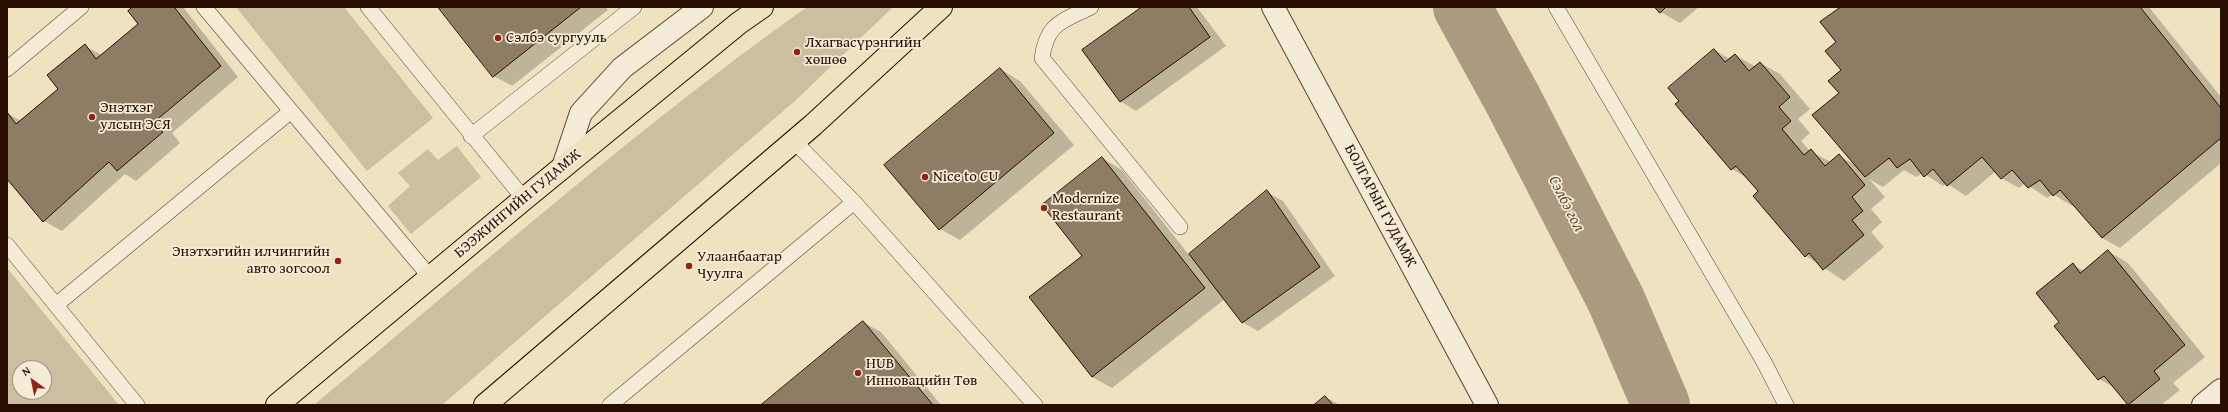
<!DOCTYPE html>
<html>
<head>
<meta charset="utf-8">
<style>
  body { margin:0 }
  #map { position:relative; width:2228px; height:412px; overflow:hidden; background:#eee2c1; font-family:"Gentium Book Plus",serif }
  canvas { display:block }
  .frame { position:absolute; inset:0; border:8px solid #280e00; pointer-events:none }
  .north { position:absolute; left:12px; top:360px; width:40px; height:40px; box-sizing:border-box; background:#f4ecd7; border:1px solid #a29381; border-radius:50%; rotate:327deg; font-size:11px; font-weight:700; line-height:16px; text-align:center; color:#280e00 }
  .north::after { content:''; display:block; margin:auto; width:14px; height:18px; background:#8f2418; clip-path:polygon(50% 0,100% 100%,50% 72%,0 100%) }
</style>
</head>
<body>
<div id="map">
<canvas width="2228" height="412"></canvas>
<div class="frame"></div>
<div class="north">N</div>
</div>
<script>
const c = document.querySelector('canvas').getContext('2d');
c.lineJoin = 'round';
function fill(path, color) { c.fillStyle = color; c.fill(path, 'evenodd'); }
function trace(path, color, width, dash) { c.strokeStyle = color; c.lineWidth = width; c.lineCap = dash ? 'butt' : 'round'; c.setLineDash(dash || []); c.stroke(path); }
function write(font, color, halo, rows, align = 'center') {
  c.font = font + ' "Gentium Book Plus",serif'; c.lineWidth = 3.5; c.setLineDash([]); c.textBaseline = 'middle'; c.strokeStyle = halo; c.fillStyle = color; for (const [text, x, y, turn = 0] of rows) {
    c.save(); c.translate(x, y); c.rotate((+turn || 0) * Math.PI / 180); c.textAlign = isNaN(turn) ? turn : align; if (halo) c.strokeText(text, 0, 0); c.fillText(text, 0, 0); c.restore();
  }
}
fill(new Path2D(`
  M236 7H344L433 118 367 171Z
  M807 7H893L796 100 442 405H314C476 270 635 129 807 7Z
  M457 146 481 177 411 234 388 206 410 186 398 173 428 149 438 160Z
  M7 268 119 405H7ZM20 368H44V392H20Z`), '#ccbea0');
fill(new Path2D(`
  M135 7H183L238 77 172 133 180 143 136 181 125 174 62 231 44 221 7 178V113L21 121 59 89 85 46 102 55 140 25Z
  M440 7H606L608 10 512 86 494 76Z
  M1143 7H1197L1226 46 1136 111 1120 101Z
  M1652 7H1699L1680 23Z
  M1843 7H2149L2221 97V163L2120 248 2102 238 2074 204 2072 206 2053 194 2047 198 2025 183 2019 188 2001 178 1996 171 1966 196 1946 183 1943 186 1923 173 1916 177 1904 170 1883 187 1869 179 1885 197 1871 209 1882 222 1871 232 1884 247 1844 281 1806 256 1759 192 1747 178 1732 169 1681 101 1714 50 1730 59 1735 55 1756 67 1760 63 1780 74 1810 109 1798 119 1810 133 1801 141 1810 151 1831 162 1839 156 1856 165 1840 93 1842 70 1838 42Z
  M1000 69 1020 81 1074 145 960 240 940 229Z
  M1102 158 1122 170 1189 255 1267 192 1283 201 1335 276 1258 331 1242 322 1225 299 1112 388 1092 377 1030 298 1083 256Z
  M2108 251 2128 263 2205 357 2173 383 2180 390 2161 405 2129 404 2117 389 2099 379 2060 322 2073 265 2084 271Z
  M863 322 881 332 941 405H763Z
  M1325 397 1340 405H1315Z`), '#0003');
trace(new Path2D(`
  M1462 7 1513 100 1616 300 1661 405`), '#ab9a7f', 58);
const building = new Path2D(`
  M133 7H174L221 66 154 122 163 132 117 171 109 162 43 222 7 179V112L16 124 58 89 47 75 85 44 96 59 138 24 128 11Z
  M438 7H581L493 77Z
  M1142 7H1189L1210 37 1120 102 1082 50Z
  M1655 7H1666L1660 13Z
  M1841 7H2140L2221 108V138L2102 238 2060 190 2053 196 2040 180 2028 188 2012 170 2001 179 1982 157 1947 186 1933 169 1924 177 1910 159 1897 168 1889 158 1865 177 1812 115 1839 93 1828 81 1841 70 1825 51 1836 42 1820 22Z
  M1714 49 1725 62 1735 54 1749 71 1760 62 1790 97 1779 107 1791 121 1782 129 1804 155 1811 149 1825 166 1839 154 1865 185 1852 197 1863 211 1852 220 1864 235 1823 270 1809 253 1805 257 1753 196 1758 191 1736 166 1731 170 1675 104 1679 101 1668 88Z
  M1000 68 1054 133 939 230 884 165Z
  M1102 157 1205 288 1092 377 1029 297 1082 256 1042 205Z
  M1267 190 1320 267 1242 323 1189 254Z
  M2108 250 2185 345 2154 371 2160 379 2128 405 2104 376 2098 380 2054 326 2059 322 2036 293 2073 263 2080 273Z
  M863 321 933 405H761Z
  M1325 396 1333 405H1314Z`);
fill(building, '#8f7c64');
trace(building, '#280e00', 1);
const service = new Path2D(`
  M204 7 430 277
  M368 7 524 199
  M1091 7C1061 22 1047 23 1042 58L1180 227
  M1556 7 1764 362 1786 405
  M7 69 81 7
  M471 136 634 7
  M794 141 854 202 1035 405
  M7 245 137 405
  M56 305 291 111
  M610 405 854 202`);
const minor = new Path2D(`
  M2203 405 2221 390`);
const tertiary = new Path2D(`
  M1273 7 1487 405
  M563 167 581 113 622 68 702 7`);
const primary = new Path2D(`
  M277 405 524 199 739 23 762 7
  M485 405 813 125 941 7`);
trace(service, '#5a4330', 16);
trace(minor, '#5a4330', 24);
trace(tertiary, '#5a4330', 24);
trace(primary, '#280e00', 24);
trace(service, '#f4ecd7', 15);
trace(minor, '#f4ecd7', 22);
trace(tertiary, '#f4ecd7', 22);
trace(primary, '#eee2c1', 22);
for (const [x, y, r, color] of [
  [498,38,4,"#8f2418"],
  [797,52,4,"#8f2418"],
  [92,117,4,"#8f2418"],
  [925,177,4,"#8f2418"],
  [1044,208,4,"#8f2418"],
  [338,261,4,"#8f2418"],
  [689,266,4,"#8f2418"],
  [858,373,4,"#8f2418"]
]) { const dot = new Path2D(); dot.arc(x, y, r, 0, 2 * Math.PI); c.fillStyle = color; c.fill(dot); trace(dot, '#f4ecd7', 1.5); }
write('15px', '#280e00', '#f4ecd7', [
  ["Сэлбэ сургууль",506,38],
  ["Лхагвасүрэнгийн",805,43],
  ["хөшөө",805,60],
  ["Энэтхэг",100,108],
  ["улсын ЭСЯ",100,125],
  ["Nice to CU",933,177],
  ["Modernize",1052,199],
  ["Restaurant",1052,216],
  ["Энэтхэгийн илчингийн",330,252,"right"],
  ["авто зогсоол",330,269,"right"],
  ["Улаанбаатар",697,257],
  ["Чуулга",697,274],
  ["HUB",866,364],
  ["Инновацийн Төв",866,381]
], 'left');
write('15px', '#280e00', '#f4ecd7', [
  ["БЭЭЖИНГИЙН ГУДАМЖ",518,204,-40],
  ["БОЛГАРЫН ГУДАМЖ",1380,206,62]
]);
write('italic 16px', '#634d39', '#f4ecd7', [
  ["Сэлбэ гол",1566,204,63]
]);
</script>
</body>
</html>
